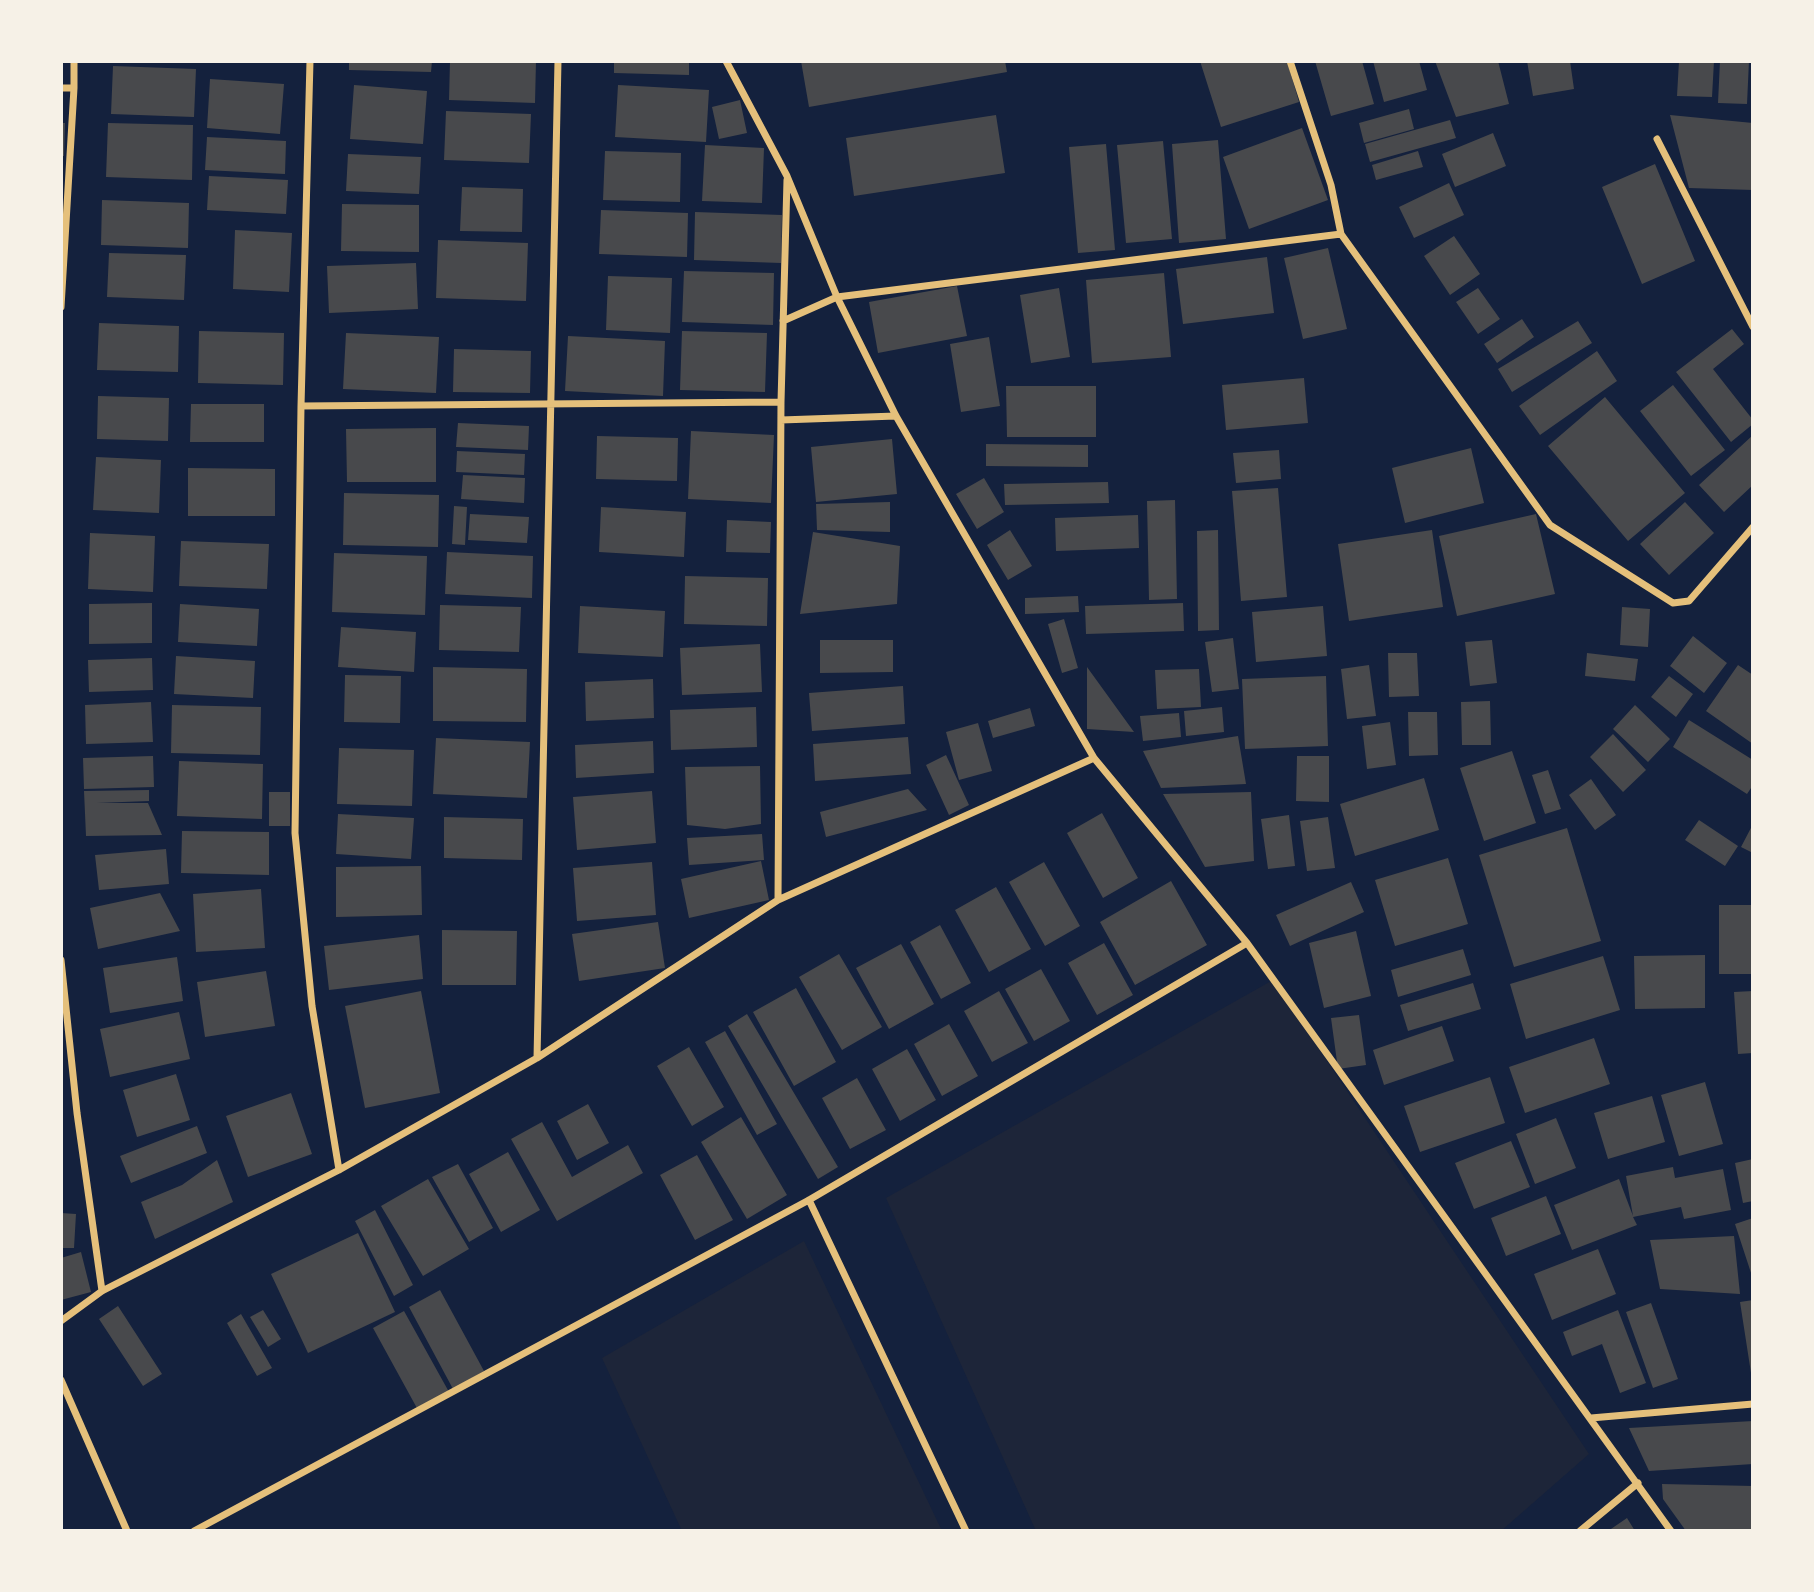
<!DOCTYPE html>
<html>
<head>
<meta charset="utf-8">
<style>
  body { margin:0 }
  #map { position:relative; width:1814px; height:1592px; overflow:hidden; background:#14213d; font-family:Montserrat,sans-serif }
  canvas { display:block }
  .frame { position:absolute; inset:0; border:63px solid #f6f1e7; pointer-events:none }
</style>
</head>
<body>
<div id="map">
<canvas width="1814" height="1592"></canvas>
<div class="frame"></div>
</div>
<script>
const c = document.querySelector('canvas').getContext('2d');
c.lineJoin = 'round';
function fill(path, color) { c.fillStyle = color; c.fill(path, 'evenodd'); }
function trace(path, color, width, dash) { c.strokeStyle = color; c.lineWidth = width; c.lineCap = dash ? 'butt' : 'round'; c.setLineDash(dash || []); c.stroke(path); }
fill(new Path2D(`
  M1273 980 1589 1454 1501 1531H1036L886 1198Z
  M804 1241 942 1531H682L602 1358Z`), '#1d2539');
fill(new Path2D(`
  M349 61H432L431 72 349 70Z
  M450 61H536L535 103 449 100Z
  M614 61H689V75L614 73Z
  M801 61H1005L1007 72 809 107Z
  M1200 61H1287L1299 102 1221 127Z
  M1315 61H1362L1374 104 1331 116Z
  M1373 61H1419L1427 90 1384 102Z
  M1435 61H1498L1509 104 1456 117Z
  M1527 61H1570L1574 89 1533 96Z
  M1679 61H1714L1712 97 1677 96Z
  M1720 61H1749L1747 104 1718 103Z
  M113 66 196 69 194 117 111 114Z
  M210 79 284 84 280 134 207 128Z
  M354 85 427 91 423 144 350 139Z
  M618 85 709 90 706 142 615 137Z
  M740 100 747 133 719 139 712 107Z
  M1409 109 1414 129 1364 143 1359 123Z
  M446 111 531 114 529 163 444 160Z
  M996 115 1005 173 854 196 846 138Z
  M1670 115 1753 123V190L1689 188Z
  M1450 120 1456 138 1370 162 1365 144Z
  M61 123H65L64 156H61Z
  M108 123 193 125 192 180 106 177Z
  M1302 128 1328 200 1249 229 1223 157Z
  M1493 133 1506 166 1455 187 1442 154Z
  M207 137 286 141 285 174 205 170Z
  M1218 140 1226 239 1179 243 1172 144Z
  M1163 141 1172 239 1126 243 1117 145Z
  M1106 144 1115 250 1078 253 1069 147Z
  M705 145 764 148 762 203 702 201Z
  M605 151 681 153 680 202 603 200Z
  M1418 151 1423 167 1376 180 1372 165Z
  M348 154 421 157 419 194 346 191Z
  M1655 164 1695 261 1642 284 1602 187Z
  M209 176 288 180 286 214 207 210Z
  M1449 183 1464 215 1414 238 1399 207Z
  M462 187 523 189 522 232 460 231Z
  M102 200 189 203 188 248 101 245Z
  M342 204 419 205V252L341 251Z
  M601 210 688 213 687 257 599 254Z
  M695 212 782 215 781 263 694 260Z
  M235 230 292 233 289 292 233 289Z
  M1454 236 1480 274 1450 295 1424 256Z
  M438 240 528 243 526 301 436 298Z
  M1328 248 1347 329 1303 339 1284 258Z
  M109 253 186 255 184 300 107 297Z
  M1267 257 1274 313 1183 324 1176 269Z
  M416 263 418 309 329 313 327 266Z
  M684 271 774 273 773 325 682 322Z
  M1164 273 1171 357 1092 363 1086 280Z
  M608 276 672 278 670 333 606 330Z
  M957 286 967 336 878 353 869 302Z
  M1059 288 1070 357 1031 363 1020 295Z
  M1478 288 1500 319 1478 334 1456 302Z
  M1522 319 1534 337 1497 363 1484 344Z
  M1578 321 1592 343 1512 392 1498 369Z
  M99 323 179 326 178 372 97 370Z
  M1732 329 1744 344 1713 369 1753 420V424L1731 442 1676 372Z
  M199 331 284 333 283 385 198 383Z
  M682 331 767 333 765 392 680 390Z
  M346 333 439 337 436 393 343 389Z
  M568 336 665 341 663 396 565 391Z
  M989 337 1000 406 961 412 950 344Z
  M454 349 531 351 530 393 453 392Z
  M1597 351 1617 381 1540 435 1519 406Z
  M1304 378 1308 423 1226 430 1222 385Z
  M1673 385 1725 450 1691 476 1640 411Z
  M1006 386H1096V437H1007Z
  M98 396 169 398 168 441 97 439Z
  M1605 397 1685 493 1628 541 1548 446Z
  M191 404H264V442H190Z
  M458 423 529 426 528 450 456 447Z
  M436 428V482H347L346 429Z
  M691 431 774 435 771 503 688 499Z
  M1753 435V485L1724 512 1699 485Z
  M597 436 678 438 677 481 596 479Z
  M892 439 897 494 816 502 811 447Z
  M986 444 1088 445V467L986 466Z
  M1471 448 1484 503 1405 523 1392 468Z
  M1279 450 1281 479 1236 483 1233 453Z
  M457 451 525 454 524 475 456 472Z
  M96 457 161 460 159 513 93 510Z
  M188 468 275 469V516H188Z
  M463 475 525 478 524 503 461 499Z
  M984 478 1004 512 977 529 956 494Z
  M1108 482 1109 503 1005 505 1004 484Z
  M1278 488 1287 597 1241 601 1232 491Z
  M344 493 439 495 438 547 343 545Z
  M1175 500 1177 599 1149 600 1147 501Z
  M890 502V532L817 530 816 504Z
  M1685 502 1714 533 1669 575 1640 544Z
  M454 506 467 507 465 545 452 544Z
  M601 507 686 512 684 557 599 552Z
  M470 514 529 517 527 543 468 540Z
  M1536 514 1555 594 1457 616 1439 536Z
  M1138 515 1139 548 1056 551 1055 518Z
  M727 520 771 522 770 553 726 552Z
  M1010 530 1032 566 1008 580 987 545Z
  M1218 530 1219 630 1198 631 1197 531Z
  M1432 530 1443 607 1349 621 1338 544Z
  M813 532 900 546 897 604 800 614Z
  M90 533 155 536 153 592 88 589Z
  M181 541 269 544 267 589 179 586Z
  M447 552 533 556 532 598 445 594Z
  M334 553 427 556 425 615 332 612Z
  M685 576 768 578 767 626 684 624Z
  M1078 596 1079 612 1025 614V598Z
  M152 603V643L89 644V604Z
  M1183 603 1184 631 1086 634 1085 606Z
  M180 604 259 609 257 646 178 642Z
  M440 605 521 607 519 652 439 650Z
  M580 606 665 611 663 657 578 653Z
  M1323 606 1327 656 1256 662 1252 612Z
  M1622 607 1650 609 1648 647 1620 645Z
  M1064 619 1078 668 1062 673 1048 624Z
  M341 627 416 632 414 672 338 667Z
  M1693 636 1727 663 1704 693 1670 666Z
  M1233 638 1239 689 1212 692 1205 642Z
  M820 640H893V672L820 673Z
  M1492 640 1497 683 1470 686 1465 642Z
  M760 644 762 692 682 695 680 648Z
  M1388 653H1417L1419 696 1389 697Z
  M1587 653 1638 659 1635 681 1585 676Z
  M176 656 255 661 253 698 174 694Z
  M152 658 153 690 89 692 88 660Z
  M1369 665 1376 716 1347 719 1341 669Z
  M1738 665 1753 675V744L1706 711Z
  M433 667 527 669 526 722 433 721Z
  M1087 667 1134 732 1087 729Z
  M1199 669 1201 707 1157 709 1155 670Z
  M345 675 401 676 400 723 344 722Z
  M1326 676 1328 746 1245 749 1242 679Z
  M1669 676 1693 694 1676 717 1651 697Z
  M653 679 654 718 586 721 585 682Z
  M903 686 905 724 812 731 809 693Z
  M1490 701 1491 745H1462L1461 702Z
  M151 702 153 742 86 744 85 705Z
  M172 705 261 707 260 755 171 753Z
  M1635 705 1670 739 1648 762 1613 729Z
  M756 707 757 747 671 750 670 710Z
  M1222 707 1224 732 1186 736 1184 711Z
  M1030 708 1035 726 993 738 988 721Z
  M1408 712H1437L1438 755 1409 756Z
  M1179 713 1181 737 1143 741 1140 716Z
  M1689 720 1753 760V785L1747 794 1673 747Z
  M1390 722 1396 765 1367 769 1362 726Z
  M978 723 992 771 959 780 946 732Z
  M1613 734 1646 770 1623 792 1590 757Z
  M1238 736 1246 784 1161 788 1143 751Z
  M908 737 911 774 815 781 813 744Z
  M436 738 530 742 527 798 433 794Z
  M653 741 654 773 576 778 575 745Z
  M339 748 414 750 412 806 337 804Z
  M1512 751 1536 823 1484 841 1460 768Z
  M946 755 969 805 949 815 926 765Z
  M153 756 154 787 84 789 83 758Z
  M1297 756H1329V802L1296 801Z
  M179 761 263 764 262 819 177 816Z
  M760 766 761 824 725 829 687 825 685 767Z
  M1548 770 1561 809 1545 814 1532 775Z
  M1424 778 1439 830 1355 856 1340 804Z
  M1591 779 1616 815 1595 830 1569 795Z
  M908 789 927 810 826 837 820 812Z
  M149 790V801L97 803H148L162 835 86 836 84 791Z
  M652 791 656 843 577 850 573 797Z
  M269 792H290V826H269Z
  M1251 792 1254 861 1205 867 1163 794Z
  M1102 813 1138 878 1103 898 1067 833Z
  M338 814 414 818 411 859 336 854Z
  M1289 815 1295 866 1268 869 1261 819Z
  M444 817 523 819 522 860 444 858Z
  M1328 817 1335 868 1307 871 1300 821Z
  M1699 820 1738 846 1725 866 1685 840Z
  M1753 824V853L1741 847Z
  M1567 828 1601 941 1514 967 1479 855Z
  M182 831 269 832V875L181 873Z
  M762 834 764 860 689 865 687 838Z
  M166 849 169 884 99 890 95 855Z
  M1448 858 1468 924 1395 946 1375 880Z
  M761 861 769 900 689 918 681 879Z
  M652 862 656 915 577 921 573 868Z
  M1044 862 1080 926 1045 946 1009 882Z
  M421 866 422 915 336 917V867Z
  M1171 881 1207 945 1135 985 1100 922Z
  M1351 882 1364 912 1290 946 1276 915Z
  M996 887 1031 949 989 972 955 910Z
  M261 889 265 948 196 952 193 894Z
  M160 893 180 931 98 949 90 908Z
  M1719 905H1753V974H1719Z
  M658 922 665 968 579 981 572 934Z
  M940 925 971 983 941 999 910 942Z
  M442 930 517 931 516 985H442Z
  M1356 931 1371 996 1324 1008 1309 943Z
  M419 935 423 979 329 990 324 946Z
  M1104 943 1133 995 1097 1015 1068 963Z
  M901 944 934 1004 889 1029 856 968Z
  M1463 949 1471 975 1398 997 1391 970Z
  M839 954 882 1027 842 1050 799 977Z
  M1705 955V1008L1635 1009 1634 956Z
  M1603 956 1620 1010 1526 1039 1510 984Z
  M177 957 183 1001 110 1013 103 968Z
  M1041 969 1070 1021 1034 1041 1005 989Z
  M266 971 275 1026 205 1037 197 982Z
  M1473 983 1481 1009 1408 1031 1400 1005Z
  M796 988 836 1062 794 1086 753 1012Z
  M421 991 440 1093 365 1108 345 1006Z
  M999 991 1028 1043 992 1062 964 1011Z
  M1753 991V1053L1738 1054 1734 992Z
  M179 1012 190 1059 110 1077 100 1029Z
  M747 1014 838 1167 818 1179 728 1026Z
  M1359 1015 1366 1065 1338 1069 1331 1018Z
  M949 1024 978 1076 942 1096 914 1044Z
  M1442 1026 1454 1061 1384 1085 1373 1050Z
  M725 1031 777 1124 757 1135 705 1042Z
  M1594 1038 1610 1084 1525 1113 1509 1067Z
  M689 1047 724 1107 692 1126 657 1066Z
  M907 1049 936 1100 900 1121 872 1069Z
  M176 1074 190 1120 137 1137 123 1090Z
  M1490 1077 1505 1123 1420 1152 1404 1106Z
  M857 1078 886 1130 850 1149 822 1098Z
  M1705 1082 1723 1144 1679 1156 1661 1095Z
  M291 1093 312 1154 248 1177 226 1116Z
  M1652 1096 1665 1142 1608 1159 1594 1113Z
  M588 1104 609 1143 577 1160 557 1121Z
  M741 1117 787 1195 747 1219 701 1142Z
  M1556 1118 1576 1168 1535 1184 1516 1134Z
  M542 1122 572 1177 628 1145 643 1173 557 1221 511 1139Z
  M197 1126 207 1153 131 1183 120 1156Z
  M1511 1141 1530 1187 1474 1209 1455 1163Z
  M508 1152 540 1210 501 1232 469 1174Z
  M697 1155 733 1220 695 1240 660 1175Z
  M1753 1159V1201L1743 1203 1735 1163Z
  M217 1160 233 1202 155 1239 141 1202 182 1185Z
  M458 1164 493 1228 469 1242 432 1177Z
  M1673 1167 1675 1178 1723 1169 1731 1210 1684 1219 1681 1207 1633 1217 1637 1225 1572 1250 1554 1205 1619 1179 1633 1216 1626 1176Z
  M428 1179 469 1249 423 1276 381 1206Z
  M1546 1196 1561 1234 1506 1256 1491 1218Z
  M375 1210 413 1285 394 1296 355 1221Z
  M61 1213 76 1214 74 1248H61Z
  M1753 1218V1276H1752L1735 1224Z
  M358 1233 395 1312 308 1353 271 1274Z
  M1734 1236 1740 1294 1660 1289 1650 1240Z
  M1598 1249 1616 1294 1552 1320 1534 1274Z
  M81 1252 91 1292 61 1300V1258Z
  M440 1290 484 1371 453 1389 409 1307Z
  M1753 1300V1373H1751L1740 1302Z
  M1651 1303 1678 1379 1653 1388 1626 1312Z
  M118 1306 162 1374 143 1386 99 1319Z
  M263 1310 281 1339 268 1347 250 1317Z
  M1618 1310 1646 1383 1620 1393 1602 1344 1572 1356 1563 1332Z
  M404 1311 449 1392 418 1410 373 1328Z
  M241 1314 272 1368 257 1376 227 1323Z
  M1753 1421V1464L1649 1471 1629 1428Z
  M1662 1484 1753 1486V1531H1686L1663 1499Z
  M1627 1518 1635 1531H1608Z`), '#48494c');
trace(new Path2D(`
  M310 61 301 406 295 833 312 1006 339 1170
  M726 61 787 176 837 297 896 416 1094 758 1247 943 1671 1531
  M1290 61 1331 185 1341 234
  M61 88H74
  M1657 139 1753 327
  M61 307 74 88V61
  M783 321 837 297 1341 234 1550 525 1673 603 1689 601 1753 527
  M301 406 781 402
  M781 420 896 416
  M778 900 781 402 787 180
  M61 960 77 1113 102 1291
  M537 1058 558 61
  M809 1200 966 1531
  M61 1321 102 1291 339 1170 537 1058 778 900 1094 758
  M61 1380 127 1531
  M1591 1418 1753 1404
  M194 1531 809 1200 1247 943
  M1580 1531 1638 1483`), '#e5c07b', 7);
</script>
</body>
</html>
